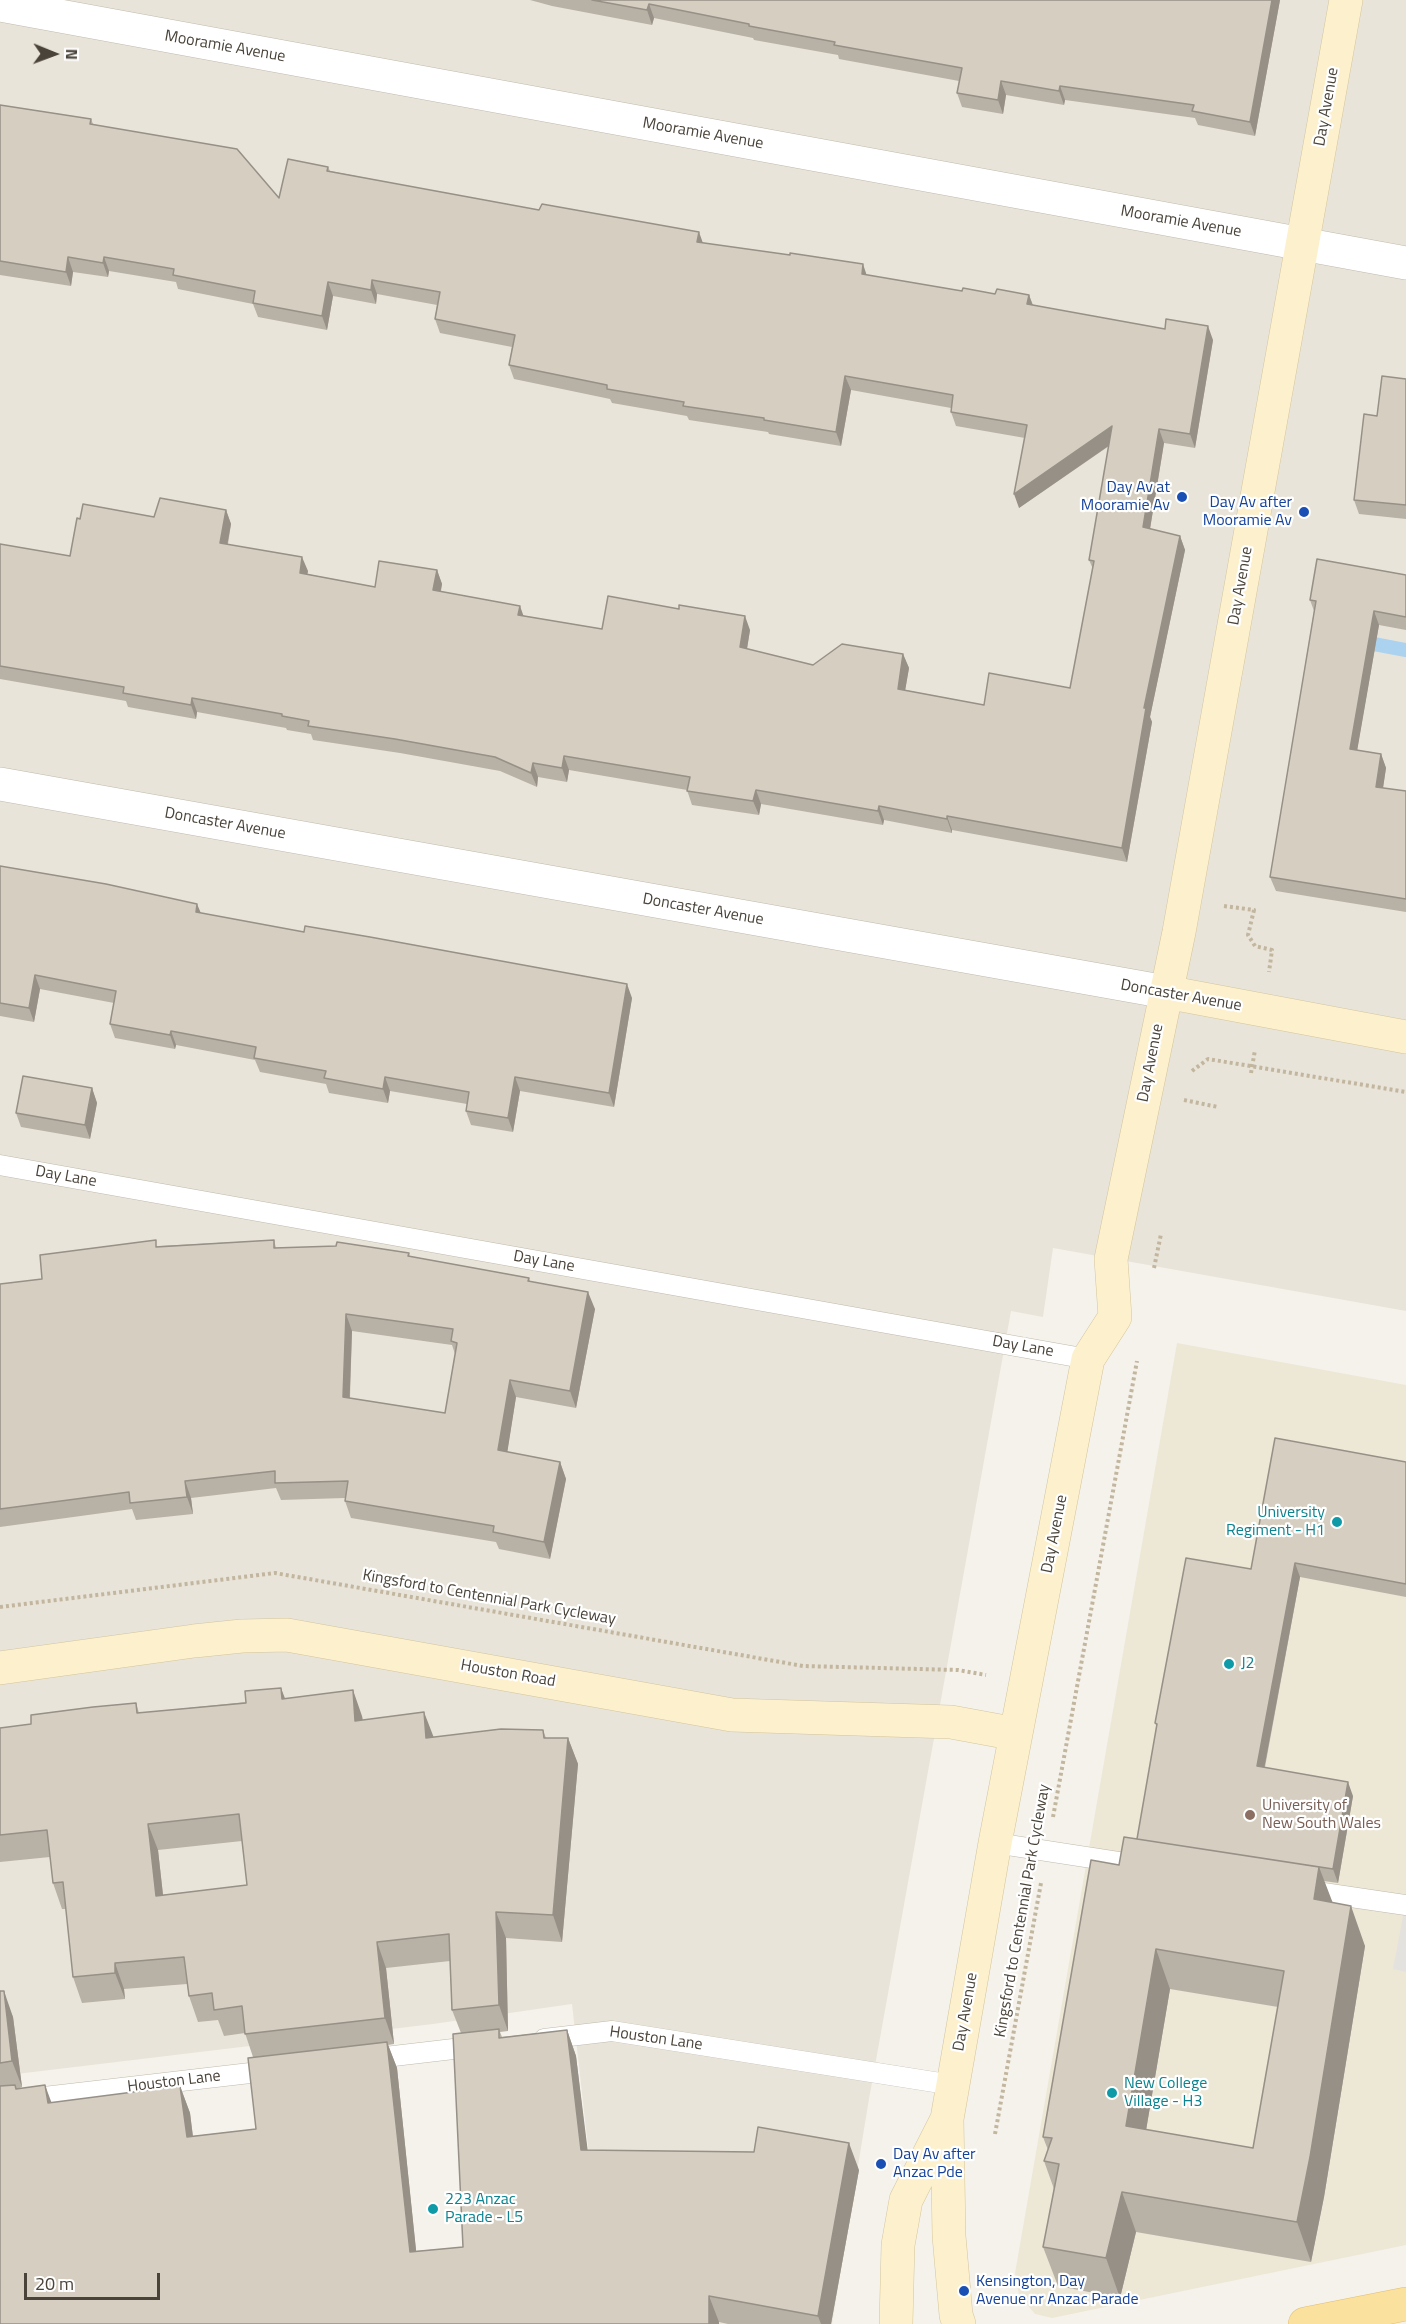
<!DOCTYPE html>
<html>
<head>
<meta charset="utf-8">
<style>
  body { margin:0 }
  #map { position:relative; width:1406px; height:2324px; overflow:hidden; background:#f5f2eb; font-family:"Titillium Web",sans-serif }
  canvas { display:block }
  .north { position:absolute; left:24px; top:24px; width:60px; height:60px; -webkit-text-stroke:4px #fff; paint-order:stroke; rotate:91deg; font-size:16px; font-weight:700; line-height:24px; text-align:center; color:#494339 }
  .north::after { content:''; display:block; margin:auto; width:21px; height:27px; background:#494339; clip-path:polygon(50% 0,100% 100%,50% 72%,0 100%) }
  .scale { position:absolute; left:24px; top:2273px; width:136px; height:27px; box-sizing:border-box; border:3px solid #494339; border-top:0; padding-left:8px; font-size:18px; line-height:21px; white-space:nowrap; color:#494339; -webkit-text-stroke:4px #fff; paint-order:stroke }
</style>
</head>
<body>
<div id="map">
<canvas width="1406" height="2324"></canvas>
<div class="north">N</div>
<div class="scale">20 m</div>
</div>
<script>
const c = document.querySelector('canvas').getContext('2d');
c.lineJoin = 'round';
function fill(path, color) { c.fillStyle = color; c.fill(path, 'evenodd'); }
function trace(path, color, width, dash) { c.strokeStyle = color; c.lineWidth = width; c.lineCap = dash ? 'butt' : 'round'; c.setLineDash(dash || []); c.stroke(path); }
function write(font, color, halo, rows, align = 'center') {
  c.font = font + ' "Titillium Web",sans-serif'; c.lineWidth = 4.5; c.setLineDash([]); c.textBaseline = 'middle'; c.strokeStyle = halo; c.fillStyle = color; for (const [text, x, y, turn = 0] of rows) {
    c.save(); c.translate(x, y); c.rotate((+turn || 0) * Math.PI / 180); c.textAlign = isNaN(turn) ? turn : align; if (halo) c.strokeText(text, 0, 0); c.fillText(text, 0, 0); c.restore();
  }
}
fill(new Path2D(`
  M0 0H1406V1311L1053 1248 1043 1317 1011 1311 869 2099 832 2324H608L572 2004 433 2024 0 2076Z`), '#e9e4d9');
fill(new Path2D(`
  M1177 1343 1406 1385V2245L1052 2318 1035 2314 1019 2295 1015 2273Z`), '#ede7d6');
fill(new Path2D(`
  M1406 1901V1972L1393 1969Z`), '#e4e2df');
trace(new Path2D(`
  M1358 641 1406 650`), '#abd3ef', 14);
const lane = new Path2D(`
  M0 1165 1088 1359
  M995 1843 1144 1866
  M1303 1890 1406 1905
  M544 2039 612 2031 953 2085
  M368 2059 479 2046
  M0 2102 276 2070`);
const street = new Path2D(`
  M0 5 1406 263
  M0 784 1166 992`);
const secondary = new Path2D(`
  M1166 992 1406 1037
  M0 1668 194 1641 242 1636 287 1635 732 1715 951 1722 1016 1734
  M896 2324 898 2245 906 2200 945 2123
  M959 2324 956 2315 949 2236 947 2119 995 1843 1088 1359 1115 1317 1111 1259 1179 932 1346 0`);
const primary = new Path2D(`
  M1305 2324 1406 2304`);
trace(lane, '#c0baae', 21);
trace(street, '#c0baae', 34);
trace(secondary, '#d3c59c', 34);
trace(primary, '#e1be6e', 34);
trace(new Path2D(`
  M1224 906 1254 910 1248 935 1255 946 1272 950 1269 972
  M1192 1071 1208 1059 1406 1092
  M1251 1073 1255 1050
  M1184 1100 1218 1107
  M1154 1268 1161 1234
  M0 1607 275 1573 803 1666 958 1670 986 1675
  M1053 1817 1137 1361
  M995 2134 1041 1883`), '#c2b69f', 4, [3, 3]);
trace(lane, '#fff', 20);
trace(street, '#fff', 33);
trace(secondary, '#fdf1cd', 33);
trace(primary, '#fbe19e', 33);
fill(new Path2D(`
  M530 0H1280L1255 136 1198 125 1195 118 1065 100 1064 105 1006 95 1003 114 962 107 957 93 959 81 839 59 838 55 754 40 753 38 654 18 652 25 552 6Z
  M0 105 91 119 93 124 279 198 328 167 330 171 867 275 962 291 995 294 1029 295 1033 305 1213 340 1195 448 1164 443 1150 529 1180 536 1185 550 1150 717 1152 722 1127 862 952 830V833L884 820 883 825 761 804 759 815 692 805 687 790 569 770 567 782 538 777 537 787 500 771 400 753 313 740 311 734 287 730 286 728 197 712 196 719 128 707 126 701 0 679V544L70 556 80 519 154 517 226 510 231 524 228 544 308 571 307 574 375 587 437 570 442 584 441 591 524 616 602 629 750 630 747 649 813 665 903 654 909 668 905 690 984 705 1070 688 1093 569 1089 560 1109 446 1019 508 1025 438 956 426 951 412V408L851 390 841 446 769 434 768 432 689 420 687 416 612 403 610 399 514 379 509 365 512 347 440 333 435 319 437 305 377 294 376 304 333 296 327 330 258 317 253 304 178 289 176 282 109 271 108 277 73 272 71 286 0 275Z
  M1406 379V519L1359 514 1354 500 1377 416Z
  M1406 575V630L1379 625 1357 750 1381 754 1386 768 1383 788 1406 791V912L1276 891 1270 877 1314 611 1310 600Z
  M0 866 201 913 632 998 614 1107 520 1091 513 1132 471 1125 466 1111 467 1104 390 1091 388 1103 329 1093 326 1084 260 1072 255 1060 176 1045 175 1049 115 1038 110 1024 114 1003 40 989 34 1022 0 1016Z
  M92 1088 97 1103 90 1139 21 1127 16 1113Z
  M274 1240 276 1248 409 1253 410 1257 529 1278 530 1281 595 1309 576 1408 516 1397 507 1452 560 1462 566 1479 550 1559 499 1549 496 1542 351 1518 345 1501V1498L281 1500 276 1488 191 1498 193 1514 136 1520 132 1509 0 1527V1284L42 1279 158 1246ZM352 1331 452 1345 455 1354 445 1413 350 1398Z
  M1406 1462V1597L1300 1577 1265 1767 1353 1796 1338 1883 1324 1881 1332 1903 1365 1946 1324 2197 1311 2262 1136 2232 1120 2298 1058 2286 1043 2247 1054 2189 1044 2161 1048 2150 1043 2137 1119 1865 1137 1839 1157 1727 1155 1723 1251 1569ZM1170 1989 1278 2007 1253 2148 1146 2130Z
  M285 1698 362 1716 363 1720 434 1737 543 1730 546 1738H568L578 1764 562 1942 506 1938 508 2031 500 2032 502 2037 567 2030 576 2056 587 2150 859 2170 831 2324H728L719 2322 0 2324V1991L13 2017 22 2087 17 2089 52 2103 180 2086 190 2113 193 2136 256 2129 253 2057 245 2033 224 2036 218 2020 198 2022 189 1996 187 1984 124 1989 125 1999 82 2003 73 1977 66 1909H62L53 1883 50 1857 0 1862V1728L31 1724 136 1703 139 1713ZM242 1841 247 1885 163 1895 158 1850ZM450 1961 452 2010 461 2033 463 2247 416 2251 397 2068 388 2045 394 2044 386 1968Z`), '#b8b1a6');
fill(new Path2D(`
  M1272 0H1280L1255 136 1250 122Z
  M649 4 654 18 652 25 647 10Z
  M1001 81 1006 95 1003 114 998 100Z
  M1060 86 1065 100 1064 105 1059 91Z
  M699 232 704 246 697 242Z
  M68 257 73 272 71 286 66 272Z
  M104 257 109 271 108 277 103 263Z
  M863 264 868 279 862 274Z
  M372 280 377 294 376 304 371 290Z
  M328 282 333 296 327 330 322 316Z
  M1029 295 1034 309 1027 304Z
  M1208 326 1213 340 1195 448 1190 434Z
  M845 376 851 390 841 446 836 432Z
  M1112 426 1117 440 1019 508 1014 494Z
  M1159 429 1164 443 1148 541 1143 527Z
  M226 510 231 524 225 557 220 543Z
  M1180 536 1185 550 1150 717 1152 722 1127 862 1122 848 1144 708Z
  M302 557 308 571 305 587 300 573Z
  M437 570 442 584 438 604 433 590Z
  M520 606 525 620 518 615Z
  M1374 611 1379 625 1355 763 1350 749Z
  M745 616 750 630 745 661 740 647Z
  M903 654 909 668 903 703 898 689Z
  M192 698 197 712 196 719 191 705Z
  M1381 754 1386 768 1381 801 1376 787Z
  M564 756 569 770 567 782 562 768Z
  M533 763 538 777 537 787 531 773Z
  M756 790 761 804 759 815 753 801Z
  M879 806 884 820 883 825 878 811Z
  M947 816 952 830V833L947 819Z
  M197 904 203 918 196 912Z
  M35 975 40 989 34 1022 29 1008Z
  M627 984 632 998 614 1107 609 1093Z
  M171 1031 176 1045 175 1049 170 1035Z
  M385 1077 390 1091 388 1103 383 1089Z
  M515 1077 520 1091 513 1132 508 1118Z
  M92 1088 97 1103 90 1139 85 1125Z
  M588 1292 595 1309 576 1408 570 1391Z
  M346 1314 352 1331 349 1414 343 1397Z
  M510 1380 516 1397 505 1467 498 1450Z
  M560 1462 566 1479 550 1559 544 1542Z
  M185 1481 191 1498 193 1514 187 1497Z
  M1295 1563 1300 1577 1262 1780 1257 1766Z
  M281 1688 291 1714 282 1699Z
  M353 1690 362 1716 365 1747 355 1721Z
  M424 1712 434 1738H426Z
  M568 1738 578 1764 562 1942 553 1915Z
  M1348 1782 1353 1796 1338 1883 1333 1869Z
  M148 1824 158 1850 166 1922 156 1896Z
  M1319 1867 1334 1906 1314 1899Z
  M1351 1906 1365 1946 1324 2197 1311 2262 1297 2222Z
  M496 1912 506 1938 508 2031 499 2005Z
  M377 1942 386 1968 394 2044 385 2018Z
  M1156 1949 1170 1989 1140 2166 1126 2126Z
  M115 1963 124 1989 125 1999 115 1973Z
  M4 1991 13 2017 22 2087 12 2061Z
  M567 2030 576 2056 591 2177 581 2150Z
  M387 2042 397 2068 419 2278 410 2252Z
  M45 2085 55 2112 48 2103Z
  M180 2086 190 2113 196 2163 187 2137Z
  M849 2143 859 2170 831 2324H821L818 2316Z
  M1122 2192 1136 2232 1120 2298 1106 2258Z
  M709 2296 719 2322V2324H709Z`), '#969087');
const building = new Path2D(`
  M592 0H1272L1250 122 1192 111 1194 105 1060 86 1059 91 1001 81 998 100 957 93 962 68 834 45 835 42 749 26V24L649 4 647 10Z
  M0 105 91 119 90 124 237 149 279 198 288 159 328 167 327 171 539 210 542 204 699 232 697 242 790 255V253L863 264 862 274 962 291 963 288 995 294 997 289 1029 295 1027 304 1165 329 1166 319 1208 326 1190 434 1159 429 1143 527 1180 536 1144 708H1146L1122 848 947 816V819L879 806 878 811 756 790 753 801 687 791 690 777 564 756 562 768 533 763 531 773 495 757 395 739 308 726 309 721 282 716V714L192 698 191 705 123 693 124 687 0 666V544L70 556 77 518 80 519 83 504 154 517 160 498 226 510 220 543 302 557 300 573 375 587 379 561 437 570 433 590 520 606 518 615 602 629 608 596 679 609V605L745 616 740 647 813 665 842 644 903 654 898 689 984 705 989 673 1070 688 1094 561 1089 560 1112 426 1014 494 1027 425 951 412 953 395 845 376 836 432 764 420V418L683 406 684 402 607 389V385L509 365 515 335 435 319 440 292 372 280 371 290 328 282 322 316 253 303 255 291 173 275 174 269 104 257 103 263 68 257 66 272 0 261Z
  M1382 376 1406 379V505L1354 500 1364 414 1377 416Z
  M1317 559 1406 575V617L1374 611 1350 749 1381 754 1376 787 1406 791V899L1270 877 1316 601 1310 600Z
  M0 866 106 884 197 904 196 912 304 932 305 926 370 937 627 984 609 1093 515 1077 508 1118 466 1111 469 1092 385 1077 383 1089 324 1078 326 1071 254 1058 256 1047 171 1031 170 1035 110 1024 116 991 35 975 29 1008 0 1003Z
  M23 1076 92 1088 85 1125 16 1113Z
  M156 1240V1247L274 1240V1248L336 1246 337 1242 409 1253 408 1256 529 1278 528 1281 588 1292 570 1391 510 1380 498 1450 560 1462 544 1542 493 1532 494 1526 345 1501 348 1481 275 1483V1471L185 1481 187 1497 130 1503 129 1492 0 1509V1284L42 1279 40 1255ZM346 1314 453 1329 451 1341 457 1343 445 1413 343 1397Z
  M1275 1438 1406 1462V1584L1295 1563 1257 1766 1348 1782 1333 1869 1137 1839 1157 1724 1155 1723 1186 1558 1251 1569Z
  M281 1688 282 1699 353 1690 355 1721 424 1712 426 1738 501 1729 543 1730 544 1738H568L553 1915 496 1912 499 2005 452 2010 449 1934 377 1942 385 2018 245 2034 242 2006 214 2010 212 1993 189 1996 184 1957 115 1963V1973L73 1977 63 1882 53 1883 47 1830 0 1835V1728L31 1724V1715L93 1707 136 1703 137 1713 246 1703 245 1691ZM239 1814 247 1885 156 1896 148 1824Z
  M1124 1837 1319 1867 1314 1899 1351 1906 1310 2157 1297 2222 1122 2192 1106 2258 1043 2247 1059 2164 1044 2161 1052 2138 1043 2137 1091 1860 1119 1865ZM1156 1949 1284 1971 1253 2148 1126 2126Z
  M0 1991H4L12 2061 0 2063Z
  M499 2029V2038L567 2030 581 2150 754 2152 758 2127 849 2143 818 2316 709 2296V2324H0V2086L15 2085 16 2089 45 2085 48 2103 180 2086 187 2137 256 2129 248 2058 387 2042 410 2252 463 2247 453 2034Z`);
fill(building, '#d6cec1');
trace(building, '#969087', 1.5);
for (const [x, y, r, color] of [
  [1182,497,6,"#1a4fb4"],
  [1304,512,6,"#1a4fb4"],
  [1337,1522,6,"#0f9aa8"],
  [1229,1664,6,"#0f9aa8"],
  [1250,1815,6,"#8d6e63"],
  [1112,2093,6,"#0f9aa8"],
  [881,2164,6,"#1a4fb4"],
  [433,2209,6,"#0f9aa8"],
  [964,2291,6,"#1a4fb4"]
]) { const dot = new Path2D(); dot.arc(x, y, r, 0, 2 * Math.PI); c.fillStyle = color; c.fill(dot); trace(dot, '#fff', 2); }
write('16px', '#494339', '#fff', [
  ["Mooramie Avenue",225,47,10],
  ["Day Avenue",1327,107,-80],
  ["Mooramie Avenue",703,134,10],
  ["Mooramie Avenue",1181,222,10],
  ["Day Avenue",1241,586,-80],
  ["Doncaster Avenue",225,824,10],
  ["Doncaster Avenue",703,910,10],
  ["Doncaster Avenue",1181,996,10],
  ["Day Avenue",1151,1063,-79],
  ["Day Lane",66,1177,10],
  ["Day Lane",544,1262,10],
  ["Day Lane",1023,1347,10],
  ["Day Avenue",1055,1534,-79],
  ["Kingsford to Centennial Park Cycleway",489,1598,10],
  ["Houston Road",508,1674,10],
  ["Kingsford to Centennial Park Cycleway",1023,1911,-80],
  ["Day Avenue",966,2012,-80],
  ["Houston Lane",656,2039,8],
  ["Houston Lane",174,2082,-7]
]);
write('16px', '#164399', '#fff', [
  ["Day Av at",1170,488],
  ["Mooramie Av",1170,506],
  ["Day Av after",1292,503],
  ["Mooramie Av",1292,521],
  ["Day Av after",893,2155,"left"],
  ["Anzac Pde",893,2173,"left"],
  ["Kensington, Day",976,2282,"left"],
  ["Avenue nr Anzac Parade",976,2300,"left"]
], 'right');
write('16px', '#0d838f', '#fff', [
  ["University",1325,1513,"right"],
  ["Regiment - H1",1325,1531,"right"],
  ["J2",1241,1664],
  ["New College",1124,2084],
  ["Village - H3",1124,2102],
  ["223 Anzac",445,2200],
  ["Parade - L5",445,2218]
], 'left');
write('16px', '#785e54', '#fff', [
  ["University of",1262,1806],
  ["New South Wales",1262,1824]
], 'left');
</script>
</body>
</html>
